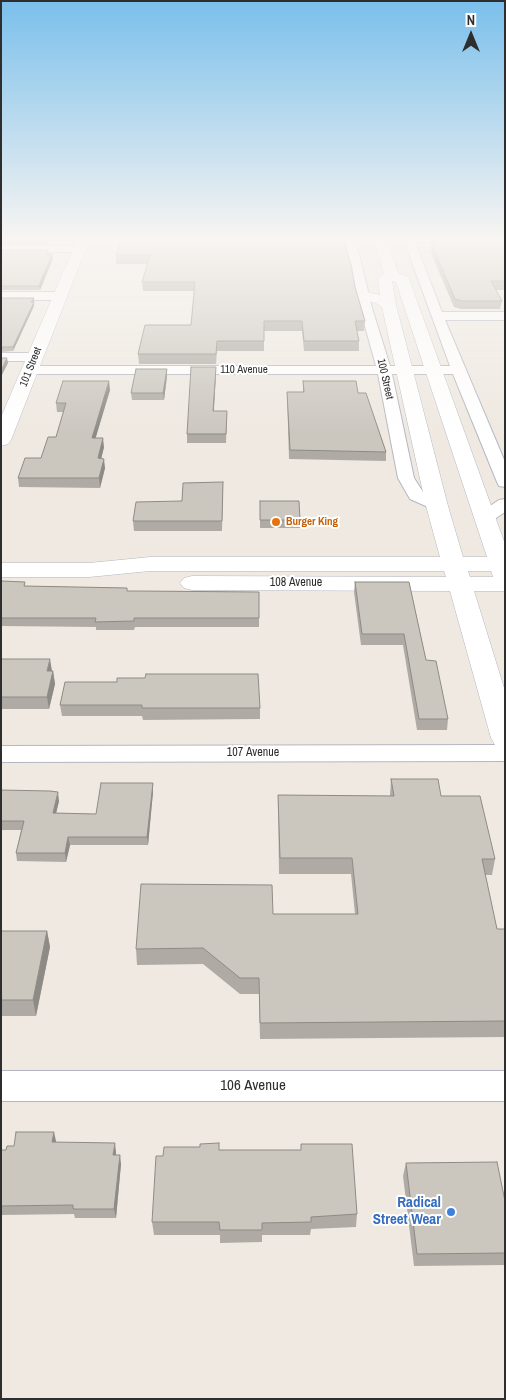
<!DOCTYPE html>
<html>
<head>
<meta charset="utf-8">
<style>
	body { margin:0 }
	#map { position:relative; width:506px; height:1400px; overflow:hidden; background:#efe9e1; font-family:"Archivo Narrow",sans-serif }
	canvas { display:block }
	.frame { position:absolute; inset:0; border:2px solid #2e2e2e; pointer-events:none }
	.north { position:absolute; left:446px; top:10px; width:50px; height:50px; -webkit-text-stroke:4px #fff; paint-order:stroke; rotate:0deg; font-size:14px; font-weight:700; line-height:20px; text-align:center; color:#2e2e2e }
	.north::after { content:''; display:block; margin:auto; width:18px; height:22px; background:#2e2e2e; clip-path:polygon(50% 0,100% 100%,50% 72%,0 100%) }
</style>
</head>
<body>
<div id="map">
<canvas width="506" height="1400"></canvas>
<div class="frame"></div>
<div class="north">N</div>
</div>
<script>
const ctx = document.querySelector('canvas').getContext('2d');
ctx.lineJoin = 'round';
const toPath = rows => new Path2D(rows.map(r => 'M' + r).join(''));
function stroke(path, color, width, dash) { ctx.strokeStyle = color; ctx.lineWidth = width; ctx.lineCap = dash ? 'butt' : 'round'; ctx.setLineDash(dash || []); ctx.stroke(path); }
function fillPath(path, color) { ctx.fillStyle = color; ctx.fill(path, 'evenodd'); }
function drawText(font, color, halo, rows, align = 'center') {
  ctx.font = font + ' "Archivo Narrow",sans-serif'; ctx.lineWidth = 4; ctx.setLineDash([]); ctx.textBaseline = 'middle'; ctx.strokeStyle = halo; ctx.fillStyle = color; for (const [text, x, y, turn = 0] of rows) {
    ctx.save(); ctx.translate(x, y); ctx.rotate((+turn || 0) * Math.PI / 180); ctx.textAlign = isNaN(turn) ? turn : align; if (halo) ctx.strokeText(text, 0, 0); ctx.fillText(text, 0, 0); ctx.restore();
  }
}
const street = toPath([
	[345,238,355,238,372,308,390,366,450,366,403,238,505,238,505,242,415,242,442,312,505,312,505,320,445,320,505,462,505,487,499,486,497,482,453,374,392,374,414,478,423,492,443,502,446,506,443,510,437,511,410,499,398,478,378,374,31,374,24,370,31,366,376,366,360,308,345,238],
	[1,246,79,246,84,249,79,252,1,252,1,246],
	[1,292,60,292,66,296,60,300,1,300,1,292],
	[1,353,35,353,42,357,35,361,1,361,1,353],
	[505,499,505,512,490,522,484,523,478,522,475,518,478,514,499,500,505,499],
	[505,745,505,761,1,762,1,746,505,745],
	[1,1071,505,1071,505,1101,1,1101,1,1071]
]);
const secondary = toPath([
	[78,238,90,238,11,440,8,444,1,446,1,417,78,238],
	[374,238,386,238,398,273,407,276,409,279,505,544,505,591,474,591,505,691,505,747,495,745,491,738,450,591,192,590,184,588,180,583,184,578,192,576,446,577,444,571,150,571,89,577,1,577,1,563,89,563,150,557,440,557,426,506,382,307,376,303,358,298,356,295,358,292,363,291,380,295,378,279,384,274,374,238],
	[392,281,396,282,487,557,463,557,448,506,396,305,392,281],
	[468,571,491,571,493,577,470,577,468,571]
]);
stroke(street, '#b4b7c1', 2);
stroke(secondary, '#b4b7c1', 1);
fillPath(street, '#fff');
fillPath(secondary, '#fff');
fillPath(toPath([
	[1,238,49,238,49,244,1,244],
	[121,238,355,287,365,321,364,331,357,331,359,341,359,351,304,351,302,331,264,331,264,351,217,351,216,364,139,364,138,354,191,325,194,291,143,291,142,282,147,264,116,264,116,255],
	[433,238,505,238,505,290,496,290,502,301,500,309,461,309,454,307,430,251],
	[1,250,49,254,53,258,40,290,1,290],
	[1,298,34,298,34,306,13,351,1,352],
	[216,367,214,411,227,411,226,443,187,443,187,434],
	[167,369,167,376,164,400,132,400,131,393],
	[303,381,358,393,386,452,386,461,289,459,287,392,303,392],
	[110,390,95,438,104,447,101,459,105,468,100,488,19,487,18,478,41,458,56,437,63,412,57,412,56,403],
	[223,482,222,531,134,531,133,521,182,501],
	[260,501,300,520,300,528,260,528],
	[1,581,26,586,127,588,127,591,138,591,259,592,259,627,135,627,134,630,96,630,96,627,1,626],
	[355,582,409,582,426,660,448,719,447,730,417,730,403,645,361,645,354,592],
	[1,659,53,671,55,684,49,709,1,709],
	[65,682,260,708,260,719,143,720,142,716,62,716,60,705],
	[391,779,441,796,495,859,492,875,485,875,497,929,505,929,505,1037,260,1039,259,994,240,994,203,964,137,965,136,949,273,914,355,914,351,874,279,874,278,795,390,796],
	[153,783,153,792,148,845,70,845,66,862,17,861,16,853,21,830,1,830,1,790,59,801,56,813,96,814],
	[1,931,47,931,50,947,36,1016,1,1016],
	[56,1141,56,1142,116,1152,116,1155,121,1164,116,1218,75,1218,74,1214,1,1215,1,1150,6,1150],
	[301,1144,357,1214,356,1227,311,1229,310,1235,262,1235,262,1242,220,1243,220,1235,154,1235,152,1222,163,1156,200,1147,219,1150,301,1150],
	[406,1163,505,1201,505,1265,414,1266,403,1176]
]), '#afaba4');
fillPath(toPath([
	[52,254,53,258,40,290,39,286],
	[34,298,34,306,13,351,13,347],
	[7,358,8,363,1,377,1,371],
	[216,367,216,376,213,420,213,411],
	[167,369,167,376,164,400,163,393],
	[109,381,110,390,93,447,92,438],
	[103,438,104,447,99,468,98,458],
	[104,459,105,468,100,488,99,478],
	[50,659,52,671,49,684,47,671],
	[53,671,55,684,49,709,47,697],
	[153,783,153,792,148,845,147,837],
	[58,792,59,801,54,822,53,813],
	[68,837,70,845,66,862,65,853],
	[47,931,50,947,36,1016,33,1000],
	[54,1132,56,1141,54,1151,52,1142],
	[115,1143,116,1152,115,1164,113,1155],
	[120,1155,121,1164,116,1218,114,1209]
]), '#8e8b86');
const building = toPath([
	[1,238,49,238,49,240,1,240,1,238],
	[121,238,342,238,351,264,355,287,365,321,355,321,359,341,304,341,302,321,264,321,264,341,217,341,216,354,138,354,145,325,191,325,195,282,142,282,150,255,116,255,121,238],
	[434,238,505,238,505,281,491,281,502,301,462,301,455,299,431,243,436,243,434,238],
	[1,250,48,250,46,254,52,254,39,286,1,286,1,250],
	[1,298,34,298,31,302,34,302,13,347,1,347,1,298],
	[1,358,7,358,1,371,1,358],
	[191,367,216,367,213,411,227,411,226,434,187,434,191,367],
	[136,369,167,369,163,393,131,393,136,369],
	[63,381,109,381,92,438,103,438,98,458,104,459,99,478,18,478,25,458,41,458,48,437,56,437,66,403,56,403,63,381],
	[303,381,356,381,358,393,366,393,386,452,290,450,287,392,304,392,303,381],
	[223,482,222,521,133,521,136,502,182,501,183,483,223,482],
	[260,501,299,501,300,520,260,520,260,501],
	[1,581,25,582,24,586,127,588,127,591,138,591,259,592,259,618,134,618,134,621,95,622,96,618,1,618,1,581],
	[355,582,409,582,426,660,436,661,448,719,419,719,404,634,362,634,355,582],
	[1,659,50,659,47,671,53,671,47,697,1,697,1,659],
	[146,674,258,674,260,708,142,708,142,705,60,705,65,682,117,682,117,678,145,678,146,674],
	[391,779,438,779,441,796,480,796,495,859,482,859,497,929,505,929,505,1021,260,1023,259,978,240,978,203,948,136,949,141,884,272,885,273,914,358,914,352,858,280,858,278,795,394,796,391,779],
	[101,783,153,783,147,837,68,837,65,853,16,853,24,821,1,821,1,790,50,791,58,792,53,813,96,814,101,783],
	[1,931,47,931,33,1000,1,1000,1,931],
	[16,1132,54,1132,52,1142,115,1143,113,1155,120,1155,114,1209,73,1209,73,1205,1,1206,1,1150,6,1150,7,1146,14,1146,16,1132],
	[219,1143,219,1150,301,1150,301,1144,352,1144,357,1214,311,1217,311,1222,262,1223,262,1230,220,1230,219,1222,152,1222,156,1156,163,1156,164,1147,200,1147,200,1144,219,1143],
	[497,1162,505,1201,505,1253,417,1254,406,1163,497,1162]
]);
fillPath(building, '#cbc7bf');
stroke(building, '#8e8b86', 1);
const sky = ctx.createLinearGradient(0, 0, 0, 434);
sky.addColorStop(0, '#7abfeb');
sky.addColorStop(0.55, '#f8f5f2');
sky.addColorStop(1, '#f8f5f200');
ctx.fillStyle = sky;
ctx.fillRect(0, 0, 506, 434);
for (const [x, y, r, color] of [
	[276,522,5,"#e8710a"],
	[451,1212,5,"#3f7fe0"]
]) { const dot = new Path2D(); dot.arc(x, y, r, 0, 2 * Math.PI); ctx.fillStyle = color; ctx.fill(dot); stroke(dot, '#fff', 2); }
drawText('11px', '#2e2e2e', '#fff', [
	["101 Street",31,367,-68],
	["110 Avenue",244,370],
	["100 Street",385,379,77]
]);
drawText('bold 11px', '#c56008', '#fff', [
	["Burger King",286,522]
], 'left');
drawText('12px', '#2e2e2e', '#fff', [
	["108 Avenue",296,583],
	["107 Avenue",253,753]
]);
drawText('15px', '#2e2e2e', '#fff', [
	["106 Avenue",253,1086]
]);
drawText('bold 15px', '#366cbe', '#fff', [
	["Radical",441,1203],
	["Street Wear",441,1220]
], 'right');
</script>
</body>
</html>
